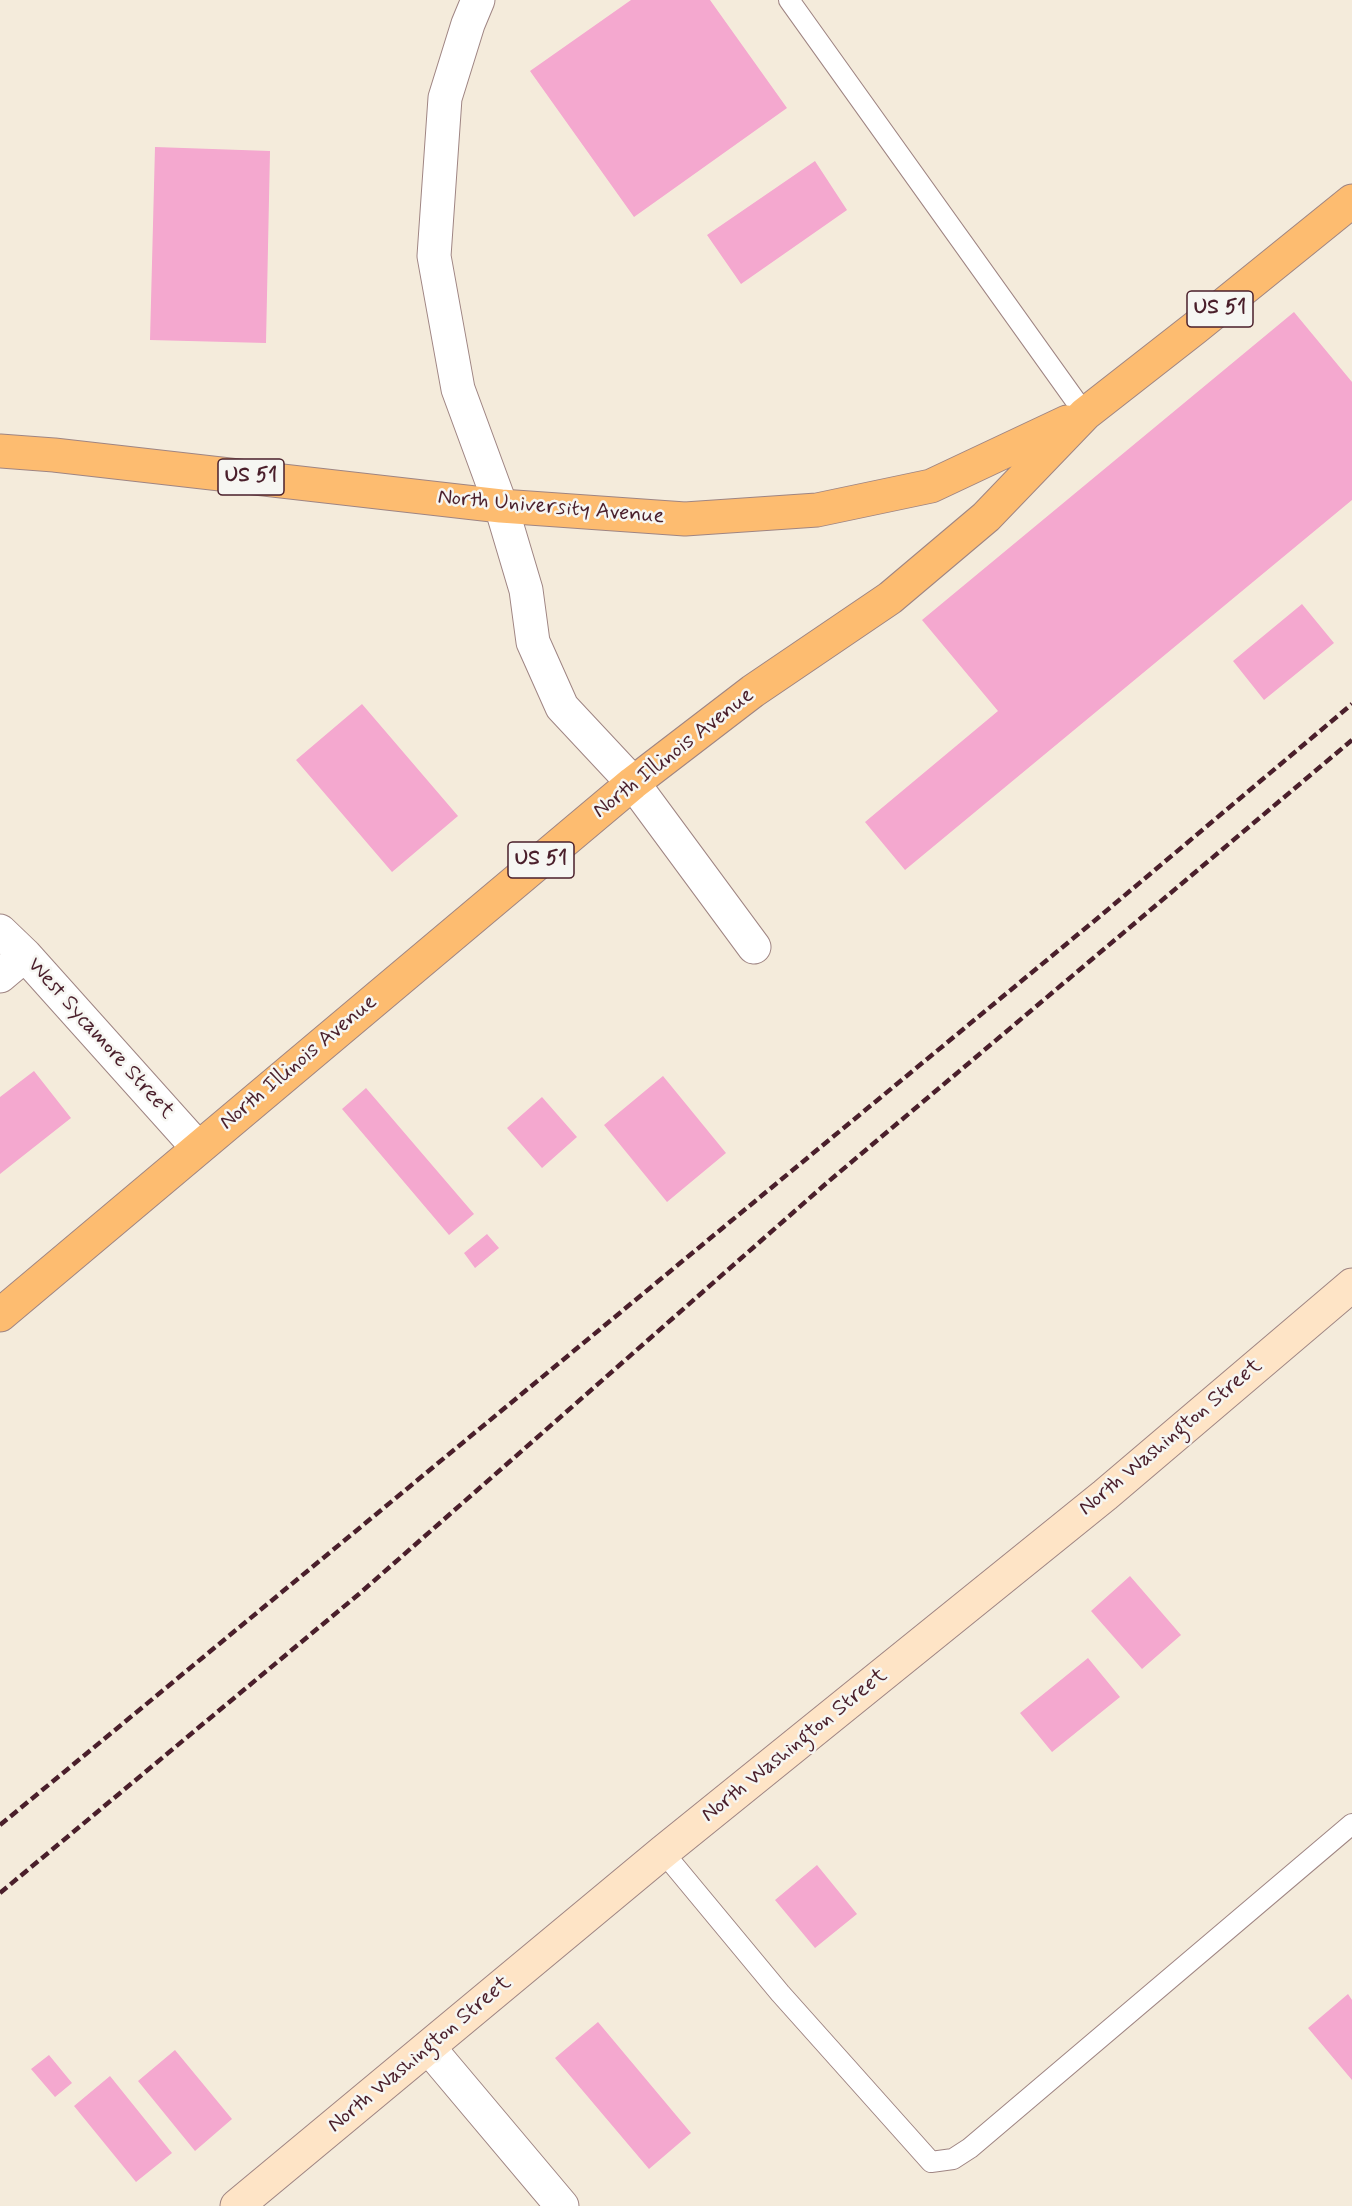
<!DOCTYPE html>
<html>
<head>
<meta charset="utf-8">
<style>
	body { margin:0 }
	canvas { display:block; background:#f4ebdb }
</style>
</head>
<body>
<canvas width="1352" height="2206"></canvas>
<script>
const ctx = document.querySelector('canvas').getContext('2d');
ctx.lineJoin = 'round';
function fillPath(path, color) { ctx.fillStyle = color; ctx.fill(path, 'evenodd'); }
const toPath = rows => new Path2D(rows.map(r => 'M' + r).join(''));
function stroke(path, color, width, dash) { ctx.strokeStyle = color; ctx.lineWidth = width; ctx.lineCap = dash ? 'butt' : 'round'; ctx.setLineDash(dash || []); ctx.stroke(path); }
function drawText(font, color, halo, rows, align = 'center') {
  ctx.font = font + ' Mynerve,sans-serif'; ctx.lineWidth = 5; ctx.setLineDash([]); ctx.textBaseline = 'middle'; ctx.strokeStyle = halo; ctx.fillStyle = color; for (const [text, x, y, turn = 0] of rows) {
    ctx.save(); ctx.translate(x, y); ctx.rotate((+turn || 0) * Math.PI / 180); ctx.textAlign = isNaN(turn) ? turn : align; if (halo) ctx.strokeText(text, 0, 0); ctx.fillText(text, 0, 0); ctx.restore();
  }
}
fillPath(toPath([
	[631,0,710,0,787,108,634,217,530,71],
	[155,147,270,151,266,343,150,340],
	[815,161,847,210,741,284,707,235],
	[1294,312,1352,382,1352,500,905,870,865,822,998,711,922,620],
	[1302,604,1334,643,1264,700,1233,661],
	[362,704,458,816,392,872,296,760],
	[34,1071,71,1118,0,1174,0,1097],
	[663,1076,726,1153,667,1202,604,1125],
	[366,1088,474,1214,449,1235,342,1109],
	[542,1097,577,1137,542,1168,507,1128],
	[487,1234,499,1248,475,1268,464,1253],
	[1130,1576,1181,1635,1142,1669,1091,1611],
	[1088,1658,1120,1697,1052,1752,1020,1713],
	[817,1865,857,1914,815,1948,775,1900],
	[1348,1994,1352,2000,1352,2080,1308,2028],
	[598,2022,691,2133,649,2169,555,2058],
	[175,2050,232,2119,195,2151,138,2081],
	[49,2055,72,2083,55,2097,31,2069],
	[110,2076,172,2153,136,2182,74,2106]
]), '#f4a8cf');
const lane = toPath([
	[789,0,1085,414],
	[663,1852,780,1993,931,2162,953,2159,970,2148,1352,1824]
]);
const street = toPath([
	[478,0,468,24,445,98,434,256,458,389,501,506,526,590,533,642,562,707,633,783,754,947],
	[0,931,25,955,198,1148],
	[0,976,25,955],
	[429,2048,562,2206]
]);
const secondary = toPath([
	[237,2206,663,1852,1105,1495,1352,1285]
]);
const primary = toPath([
	[0,451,54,455,501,506,685,519,817,510,931,486,1067,422],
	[0,1315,633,783,753,691,890,598,986,517,1085,414,1195,328,1352,201]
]);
stroke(lane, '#9f8583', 22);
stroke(street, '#9f8583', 35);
stroke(secondary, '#9f8583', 35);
stroke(primary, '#9f8583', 35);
stroke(lane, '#fff', 20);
stroke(street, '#fff', 33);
stroke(secondary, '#fee4c6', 33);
stroke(primary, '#fdbc70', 33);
stroke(toPath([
	[0,1825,1099,917,1352,704],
	[0,1893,359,1594,829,1181,1352,740]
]), '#4a1f2b', 4.5, [9, 4.5]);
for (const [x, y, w] of [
	[1220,309,66],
	[251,477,66],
	[541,860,66]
]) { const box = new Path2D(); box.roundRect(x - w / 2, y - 18, w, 36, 4.5); ctx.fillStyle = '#f6f6f2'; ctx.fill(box); stroke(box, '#4a1f2b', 1.5); }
drawText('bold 21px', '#4a1f2b', null, [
	["US 51",1220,309],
	["US 51",251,477],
	["US 51",541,860]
]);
drawText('22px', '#4a1f2b', '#f6f6f2', [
	["North University Avenue",551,508,5],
	["North Illinois Avenue",674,754,-38],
	["West Sycamore Street",100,1039,48],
	["North Illinois Avenue",299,1063,-40],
	["North Washington Street",1171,1438,-40],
	["North Washington Street",795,1746,-39],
	["North Washington Street",420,2055,-40]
]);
</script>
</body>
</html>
